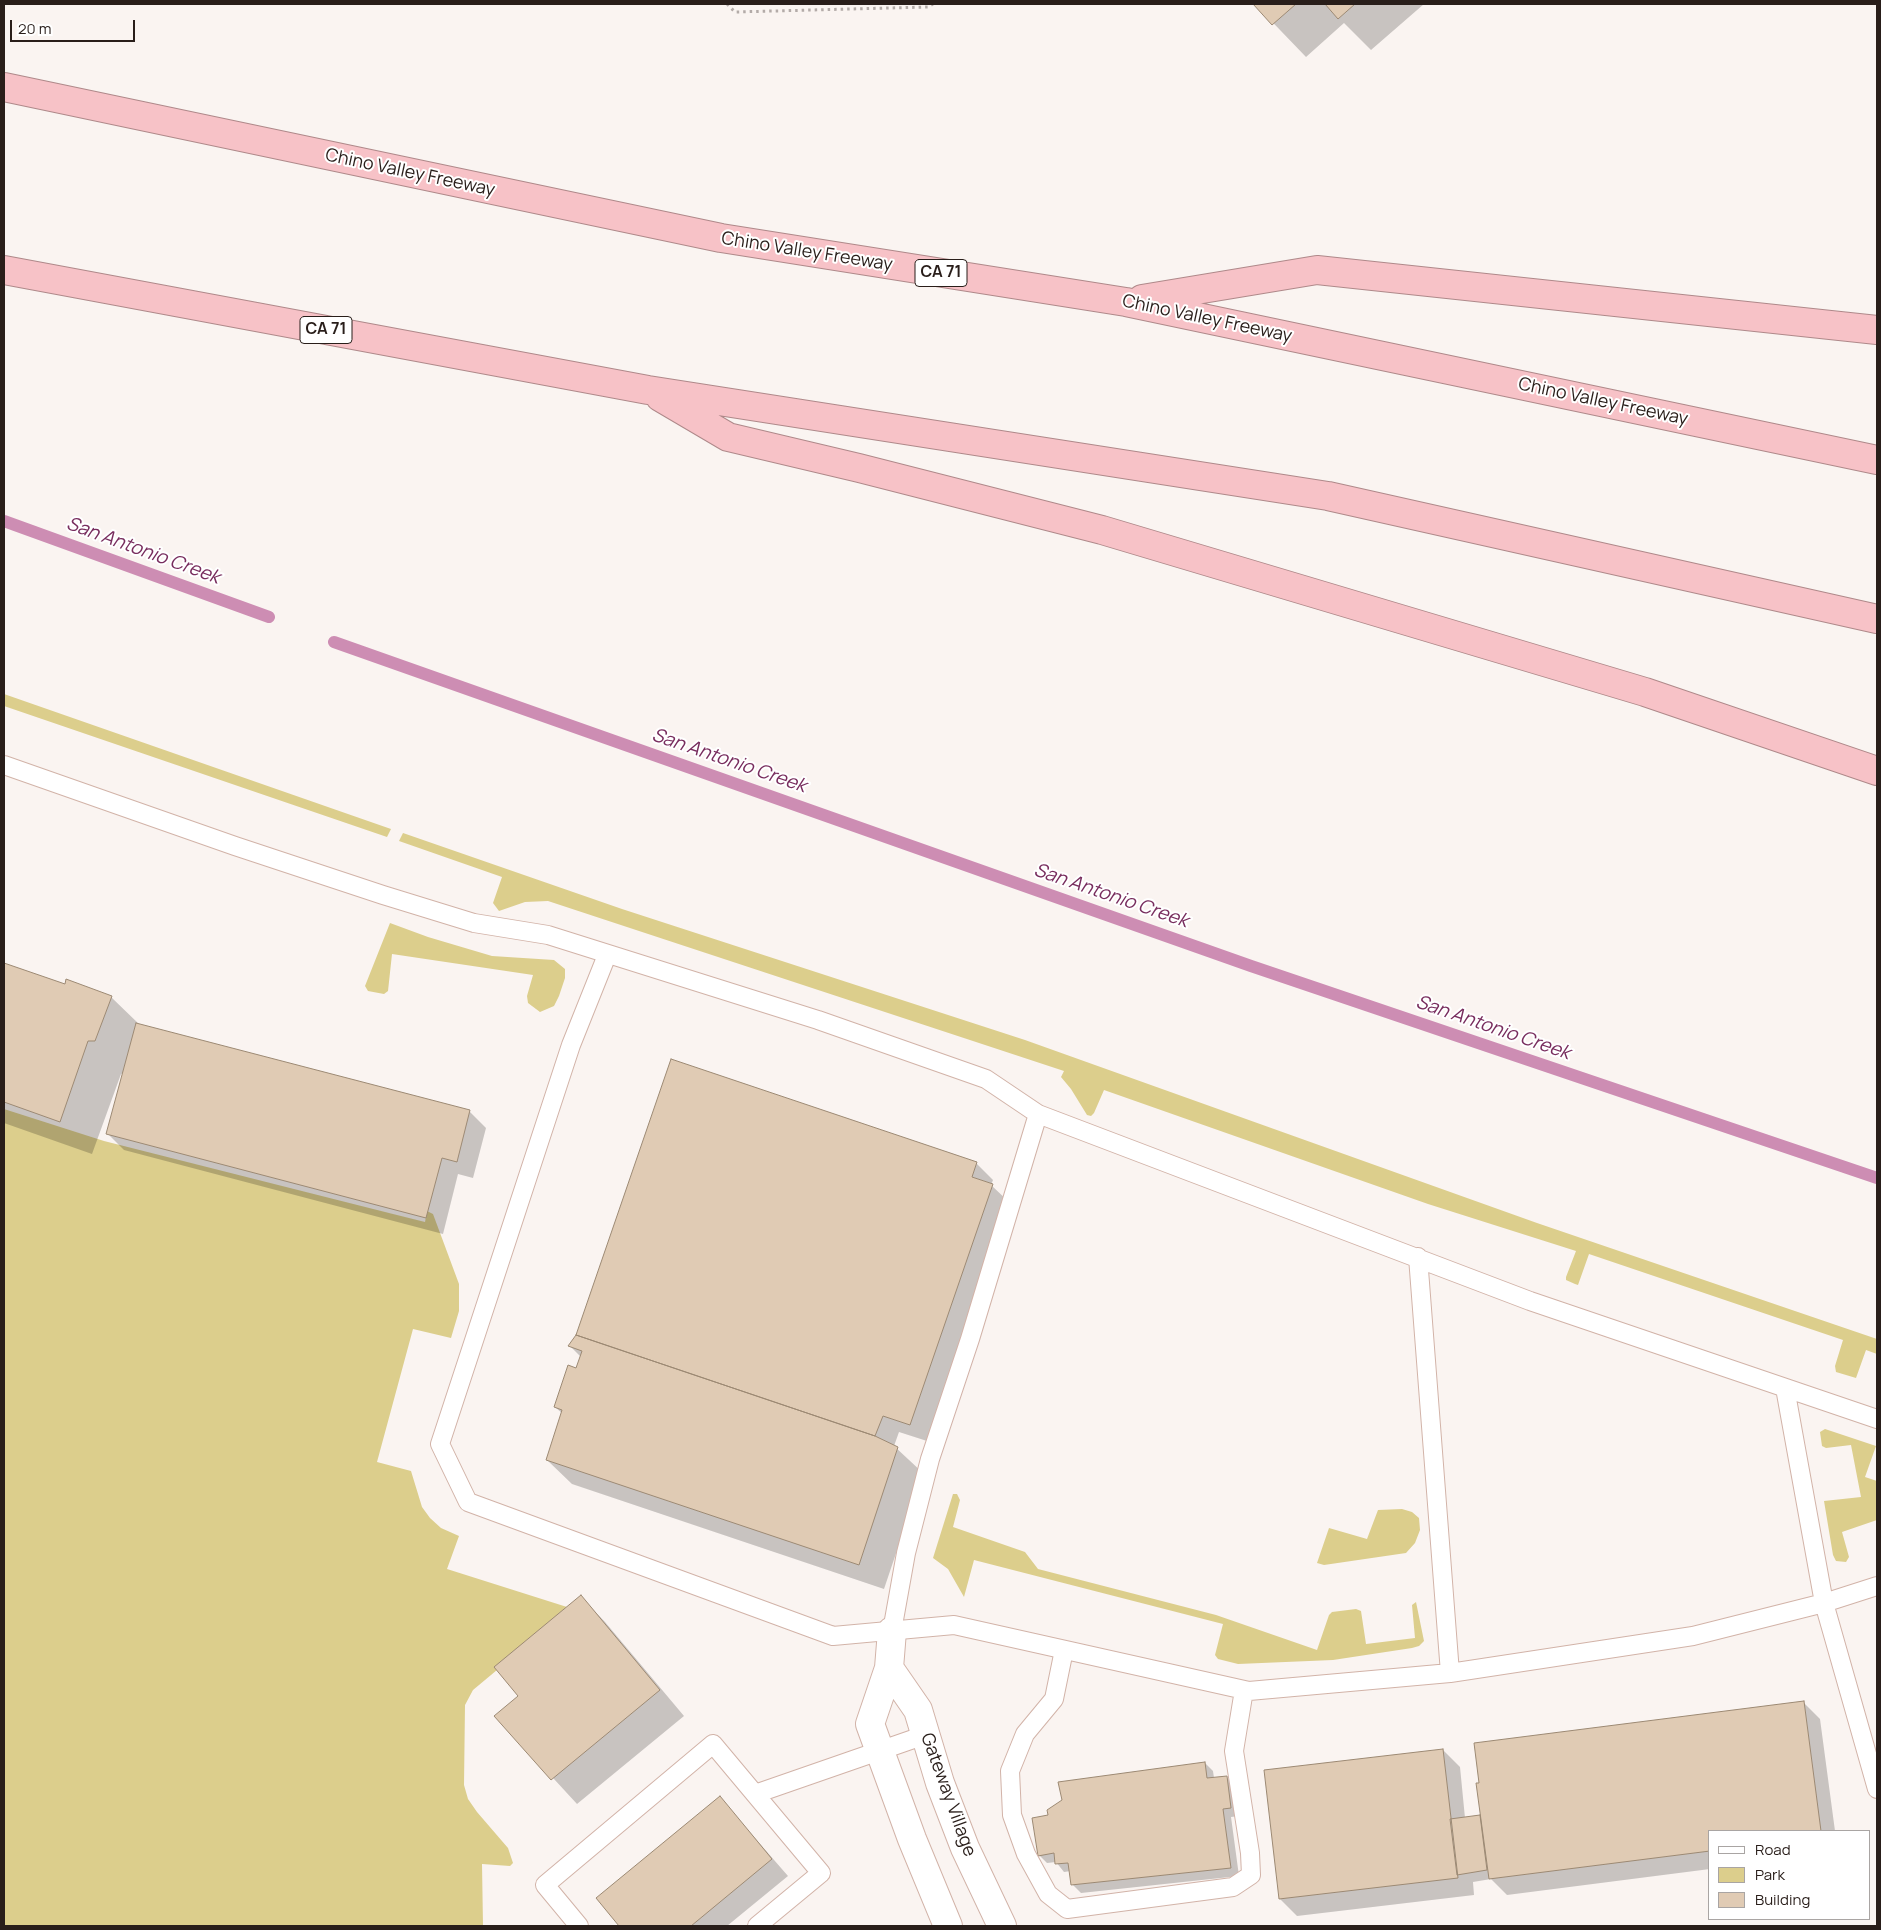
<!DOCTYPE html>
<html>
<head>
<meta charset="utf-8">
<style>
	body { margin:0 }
	#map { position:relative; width:1881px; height:1930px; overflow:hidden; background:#faf4f1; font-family:Manrope,sans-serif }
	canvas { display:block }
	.frame { position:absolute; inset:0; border:5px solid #291e1a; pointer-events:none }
	.legend { position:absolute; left:1708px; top:1830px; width:162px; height:90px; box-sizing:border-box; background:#fff; border:1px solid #a9a5a3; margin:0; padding:6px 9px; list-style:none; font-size:15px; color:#291e1a }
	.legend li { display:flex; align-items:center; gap:10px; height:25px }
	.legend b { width:25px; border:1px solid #a9a5a3 }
	.scale { position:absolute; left:10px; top:20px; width:125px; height:22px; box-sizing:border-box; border:2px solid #291e1a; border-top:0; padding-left:6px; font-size:15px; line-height:18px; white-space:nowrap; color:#291e1a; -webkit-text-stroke:4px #fff; paint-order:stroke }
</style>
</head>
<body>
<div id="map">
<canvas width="1881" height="1930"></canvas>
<div class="frame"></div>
<ul class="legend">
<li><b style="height:6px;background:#fff"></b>Road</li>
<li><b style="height:14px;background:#dcce8c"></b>Park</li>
<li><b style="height:14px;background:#e0cbb4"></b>Building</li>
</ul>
<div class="scale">20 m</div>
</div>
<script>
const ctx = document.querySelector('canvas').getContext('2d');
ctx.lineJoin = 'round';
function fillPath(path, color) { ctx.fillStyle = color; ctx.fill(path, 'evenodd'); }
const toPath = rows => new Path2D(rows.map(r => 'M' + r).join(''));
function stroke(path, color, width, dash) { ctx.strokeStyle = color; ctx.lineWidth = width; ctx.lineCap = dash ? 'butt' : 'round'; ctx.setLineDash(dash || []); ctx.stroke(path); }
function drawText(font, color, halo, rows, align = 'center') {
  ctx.font = font + ' Manrope,sans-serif'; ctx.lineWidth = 4; ctx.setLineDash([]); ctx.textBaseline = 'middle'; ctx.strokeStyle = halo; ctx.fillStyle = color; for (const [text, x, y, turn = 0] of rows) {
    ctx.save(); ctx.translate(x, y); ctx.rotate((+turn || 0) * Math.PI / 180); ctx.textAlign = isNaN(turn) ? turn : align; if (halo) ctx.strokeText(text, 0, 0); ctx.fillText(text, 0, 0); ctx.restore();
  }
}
fillPath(toPath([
	[4,694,368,821,391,829,387,837,4,706],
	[403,833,622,909,1025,1040,1537,1223,1877,1339,1877,1354,1866,1350,1856,1378,1836,1372,1835,1366,1843,1340,1589,1254,1578,1285,1575,1284,1566,1280,1566,1277,1576,1251,1428,1204,1104,1090,1094,1113,1091,1116,1087,1115,1071,1089,1061,1077,1064,1071,548,901,525,902,499,911,493,903,502,877,399,841],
	[390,923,428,937,492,956,554,960,565,969,565,978,559,996,554,1006,540,1012,528,1003,527,996,533,975,392,954,388,991,384,994,368,991,365,986],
	[4,1109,104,1141,393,1214,425,1222,427,1211,433,1214,459,1284,459,1311,451,1338,413,1329,377,1462,411,1471,422,1507,430,1518,441,1528,459,1536,447,1569,567,1607,495,1667,497,1670,473,1690,465,1705,464,1785,468,1799,477,1812,508,1848,513,1863,510,1866,482,1864,483,1926,4,1926],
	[1825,1429,1876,1446,1865,1477,1877,1481,1877,1520,1842,1532,1849,1557,1846,1562,1836,1561,1833,1555,1824,1501,1861,1497,1851,1445,1826,1448,1822,1446,1820,1432],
	[953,1494,957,1494,960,1500,953,1527,1025,1552,1038,1569,1216,1615,1317,1650,1329,1615,1332,1612,1356,1609,1361,1611,1366,1644,1415,1638,1412,1605,1416,1602,1424,1641,1419,1646,1412,1648,1333,1660,1238,1664,1218,1659,1215,1655,1223,1624,974,1560,964,1597,948,1569,933,1558],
	[1402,1509,1412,1512,1419,1518,1420,1530,1415,1543,1406,1553,1324,1565,1317,1563,1329,1528,1367,1539,1378,1510]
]), '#dcce8c');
fillPath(toPath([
	[1255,4,1424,4,1371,50,1344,23,1306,57],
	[4,964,65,986,111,997,140,1025,470,1112,486,1128,473,1178,458,1174,443,1234,124,1150,108,1134,124,1073,121,1074,92,1154,4,1123],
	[976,1163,993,1180,991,1185,1009,1202,927,1441,899,1432,894,1446,923,1473,884,1589,572,1484,547,1460,563,1414,555,1407,577,1370,581,1357,570,1346],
	[581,1597,605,1622,684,1716,577,1804,496,1716,520,1696],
	[1803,1702,1820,1719,1835,1831,1710,1831,1710,1869,1507,1895,1491,1879,1473,1882,1474,1895,1297,1916,1280,1899,1443,1750,1460,1767,1465,1818,1479,1816,1482,1819],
	[1205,1763,1213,1771,1214,1778,1226,1777,1235,1785,1239,1816,1231,1817,1239,1876,1081,1893,1073,1885,1071,1871,1064,1872,1056,1862,1047,1863,1039,1855,1049,1816],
	[720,1798,788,1876,727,1926,621,1926,598,1899]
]), '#0003');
stroke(toPath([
	[4,521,269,617],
	[334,642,1251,966,1877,1178]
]), '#cd8db3', 12);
const building = toPath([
	[1253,4,1296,4,1272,25,1253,4],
	[1325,4,1355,4,1338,19,1325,4],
	[4,963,65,984,66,979,112,996,95,1041,88,1041,60,1122,4,1102,4,963],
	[136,1023,470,1110,457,1162,442,1158,426,1218,106,1134,136,1023],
	[671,1059,977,1162,972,1177,993,1184,910,1425,883,1416,875,1436,576,1335,671,1059],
	[576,1335,875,1436,898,1447,859,1565,546,1460,562,1410,554,1407,568,1365,576,1368,582,1351,568,1346,576,1335],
	[581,1595,660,1690,551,1780,494,1716,518,1696,494,1667,581,1595],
	[1804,1701,1821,1831,1710,1831,1710,1851,1489,1879,1476,1783,1479,1783,1474,1743,1804,1701],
	[1443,1749,1458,1878,1279,1899,1264,1770,1443,1749],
	[1205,1762,1207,1778,1227,1776,1231,1808,1223,1809,1231,1868,1071,1885,1068,1863,1055,1864,1054,1853,1038,1856,1032,1818,1048,1815,1047,1810,1062,1800,1058,1782,1205,1762],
	[720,1796,772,1859,691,1926,619,1926,596,1898,720,1796],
	[1480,1815,1487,1870,1457,1875,1450,1819,1480,1815]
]);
fillPath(building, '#e0cbb4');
stroke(building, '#9c8973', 1);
const service = toPath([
	[4,765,235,846,383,895,474,923,548,935,818,1020,986,1079,1038,1114,1530,1301,1877,1419],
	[607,955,571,1045,440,1444,468,1502,833,1636,954,1625,1249,1691,1450,1673,1693,1636,1824,1603,1877,1586],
	[1418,1257,1450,1673],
	[1785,1388,1824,1603,1877,1789],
	[892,1631,906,1553,930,1459,970,1339,1038,1114],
	[1064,1650,1054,1699,1025,1734,1010,1771,1012,1815,1026,1854,1048,1894,1067,1909,1233,1887,1251,1875,1250,1853,1234,1751,1244,1690],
	[755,1794,925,1735],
	[579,1926,545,1885,713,1744,821,1873,757,1926]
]);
const minor = toPath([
	[892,1631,889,1668,870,1724,912,1839,948,1926],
	[889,1668,918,1710,940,1783,965,1848,1002,1926]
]);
const motorway = toPath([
	[4,87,721,238,1126,302,1877,460],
	[4,270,648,390,1328,496,1877,619],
	[1142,299,1317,270,1877,330],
	[660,397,728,437,859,468,1102,530,1645,692,1877,771]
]);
stroke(service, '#d2b3a8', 20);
stroke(minor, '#d2b3a8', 30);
stroke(motorway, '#af898a', 30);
stroke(toPath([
	[727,4,735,12,928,7,933,4]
]), '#b3aba8', 3, [2.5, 4]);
stroke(service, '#fff', 18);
stroke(minor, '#fff', 28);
stroke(motorway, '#f7c2c7', 28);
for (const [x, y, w] of [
	[941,273,52],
	[326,330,52]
]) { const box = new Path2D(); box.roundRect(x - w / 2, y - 13.5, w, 27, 4); ctx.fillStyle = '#fff'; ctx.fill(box); stroke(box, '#291e1a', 1); }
drawText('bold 16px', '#291e1a', null, [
	["CA 71",941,273],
	["CA 71",326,330]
]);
drawText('18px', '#291e1a', '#fff', [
	["Chino Valley Freeway",410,173,12],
	["Chino Valley Freeway",807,252,9],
	["Chino Valley Freeway",1207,319,12],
	["Chino Valley Freeway",1603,402,12],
	["Gateway Village",948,1795,70]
]);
drawText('italic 19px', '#782d5e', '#fff', [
	["San Antonio Creek",143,551,20],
	["San Antonio Creek",729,761,19],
	["San Antonio Creek",1111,896,19],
	["San Antonio Creek",1493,1028,19]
]);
</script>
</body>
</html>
